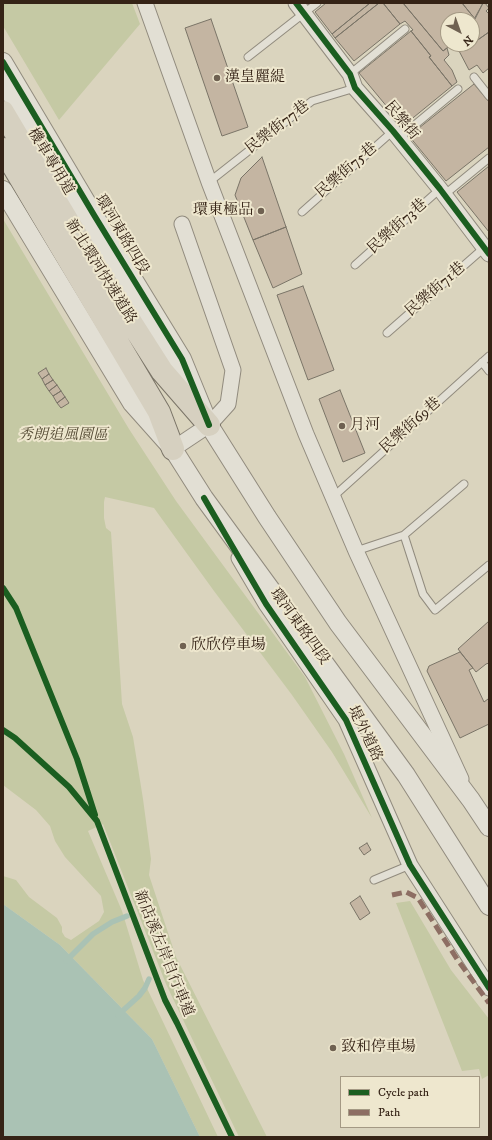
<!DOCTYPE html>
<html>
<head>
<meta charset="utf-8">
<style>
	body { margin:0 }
	#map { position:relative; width:492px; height:1140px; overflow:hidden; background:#dad4be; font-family:"IM FELL DW Pica",serif }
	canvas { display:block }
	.frame { position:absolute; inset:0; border:4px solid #352316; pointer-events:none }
	.legend { position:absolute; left:340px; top:1076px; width:140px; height:52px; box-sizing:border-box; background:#eee7ce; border:1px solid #a49984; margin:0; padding:5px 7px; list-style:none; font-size:12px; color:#352316 }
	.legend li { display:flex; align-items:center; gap:8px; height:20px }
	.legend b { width:20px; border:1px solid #a49984 }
	.north { position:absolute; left:440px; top:12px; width:40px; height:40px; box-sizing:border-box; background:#eee7ce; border:1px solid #a49984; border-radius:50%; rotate:139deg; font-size:11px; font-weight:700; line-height:16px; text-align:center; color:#352316 }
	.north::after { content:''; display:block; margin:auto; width:14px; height:18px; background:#6f6151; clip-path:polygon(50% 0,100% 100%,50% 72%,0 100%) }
</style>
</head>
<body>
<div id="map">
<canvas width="492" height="1140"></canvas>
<div class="frame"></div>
<ul class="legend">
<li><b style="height:5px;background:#1b5e20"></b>Cycle path</li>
<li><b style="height:5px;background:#8d6e63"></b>Path</li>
</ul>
<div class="north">N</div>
</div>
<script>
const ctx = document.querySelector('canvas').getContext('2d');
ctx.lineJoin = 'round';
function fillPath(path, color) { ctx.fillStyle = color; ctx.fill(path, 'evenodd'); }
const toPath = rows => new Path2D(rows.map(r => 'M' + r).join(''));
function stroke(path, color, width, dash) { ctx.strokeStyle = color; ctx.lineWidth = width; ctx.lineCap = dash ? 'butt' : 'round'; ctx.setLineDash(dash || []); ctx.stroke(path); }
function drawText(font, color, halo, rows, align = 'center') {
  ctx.font = font + ' "IM FELL DW Pica","Noto Serif TC",serif'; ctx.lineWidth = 4; ctx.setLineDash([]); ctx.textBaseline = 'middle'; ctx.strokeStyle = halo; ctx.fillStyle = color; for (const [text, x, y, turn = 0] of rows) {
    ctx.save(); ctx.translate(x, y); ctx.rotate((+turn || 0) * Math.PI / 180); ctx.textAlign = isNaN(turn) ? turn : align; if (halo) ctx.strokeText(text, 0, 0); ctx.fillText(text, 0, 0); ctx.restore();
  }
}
fillPath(toPath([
	[3,3,132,3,140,24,59,120,3,26],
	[3,219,129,429,176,501,305,677,344,754,372,818,332,752,292,695,214,591,154,508,105,497,104,502,104,518,106,528,111,532,122,704,133,737,143,799,151,859,149,875,176,957,267,1137,239,1137,166,984,103,824,88,831,122,911,143,980,218,1137,200,1137,152,1039,60,945,3,904,3,876,16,880,29,897,57,918,62,927,62,932,65,937,71,940,99,921,104,912,101,896,65,857,55,841,50,826,36,810,3,785],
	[410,901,451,970,489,1019,489,1075,482,1079,479,1069,462,1071,396,903]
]), '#c5c9a4');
fillPath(toPath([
	[3,904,60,945,152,1039,200,1137,3,1137]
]), '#aac2b4');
stroke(toPath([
	[66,961,93,934,112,922,127,916],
	[118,1015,139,996,145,988,149,979]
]), '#aac2b4', 5.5);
const building = toPath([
	[326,3,370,3,332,34,315,12,326,3],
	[370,3,379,3,335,38,332,34,370,3],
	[379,3,383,3,400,24,354,61,335,38,379,3],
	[383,3,403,3,443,51,447,48,449,55,444,60,452,70,457,82,452,86,429,57,431,56,411,31,413,30,405,21,400,24,383,3],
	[403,3,462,3,475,19,472,23,472,20,448,20,448,44,452,44,443,51,403,3],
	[462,3,483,3,475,19,462,3],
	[483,3,485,3,489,8,486,11,489,14,489,32,472,44,472,23,483,3],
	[211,19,248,127,222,136,185,28,211,19],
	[411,31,431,56,429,57,452,86,403,126,359,73,411,31],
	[489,32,489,68,483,73,477,65,469,70,458,49,461,44,472,44,489,32],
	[474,84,489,102,489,147,446,181,409,136,474,84],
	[262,157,286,227,253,240,235,195,241,178,262,157],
	[489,166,489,232,457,192,489,166],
	[286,227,302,274,273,288,253,240,286,227],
	[303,286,334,370,308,380,277,295,303,286],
	[46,368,49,374,42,379,38,373,46,368],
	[49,374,53,380,45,385,42,379,49,374],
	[53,380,57,385,49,391,45,385,53,380],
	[57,385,61,391,53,396,49,391,57,385],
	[340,390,365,453,343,462,319,399,340,390],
	[61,391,65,397,57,403,53,396,61,391],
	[65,397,69,403,61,408,57,403,65,397],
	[489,621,489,663,486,664,476,672,458,649,489,621],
	[460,652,473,668,469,670,484,702,488,699,489,701,489,724,460,738,427,671,429,666,460,652],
	[367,843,371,850,364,855,359,848,367,843],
	[360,896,370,913,360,920,350,903,360,896]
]);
fillPath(building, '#c4b5a2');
stroke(building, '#7a7467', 1);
const service = toPath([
	[248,57,317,3],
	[350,74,405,29],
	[474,77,489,96],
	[399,138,458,89],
	[209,182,312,101,355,88],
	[444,195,489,158],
	[302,212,393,131],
	[355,265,440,189],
	[387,333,485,247],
	[482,362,489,371],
	[333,497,489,356],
	[404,535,423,594,435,610,489,565],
	[356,551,404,535,464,484],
	[374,880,410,865]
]);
const minor = toPath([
	[145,3,209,182,306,434,356,551,461,779],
	[296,3,350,74,355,88,393,131,440,189,489,254],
	[3,84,186,387],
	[168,441,173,449,209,425,228,404,233,370,182,224],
	[239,558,266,604,346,720,410,865,489,988]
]);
const tertiary = toPath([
	[3,62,94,215,182,359,209,425,267,517,338,623,471,800,489,827],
	[3,190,132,403,173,449,204,498,406,775,489,906]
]);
const trunk = toPath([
	[3,112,88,255,162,371,209,425],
	[3,149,159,412,173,449]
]);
stroke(service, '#918b7e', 9);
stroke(minor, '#918b7e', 17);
stroke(tertiary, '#918b7e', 20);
stroke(trunk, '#7a7467', 24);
stroke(service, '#e2dfd4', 7);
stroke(minor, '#e2dfd4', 15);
stroke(tertiary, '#e2dfd4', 18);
stroke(trunk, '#d6d0c0', 22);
stroke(toPath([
	[392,895,406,892,418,898,457,959,489,1003]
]), '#8d6e63', 5, [10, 5]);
stroke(toPath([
	[296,3,350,74,355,88,393,131,440,189,489,254],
	[3,62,94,215,182,359,209,425],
	[204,498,266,604,346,720,410,865,489,988],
	[3,588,16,608,77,759,95,815],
	[3,730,15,738,69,787,97,821,165,1000,177,1023,232,1137]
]), '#1b5e20', 6);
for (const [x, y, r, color] of [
	[217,78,4,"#6f6151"],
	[261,211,4,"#6f6151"],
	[342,426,4,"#6f6151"],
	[183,646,4,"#6f6151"],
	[333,1048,4,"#6f6151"]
]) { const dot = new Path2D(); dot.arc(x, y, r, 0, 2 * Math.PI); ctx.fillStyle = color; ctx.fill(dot); stroke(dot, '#eee7ce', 1.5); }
drawText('15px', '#352316', '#eee7ce', [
	["漢皇麗緹",225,78],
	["環東極品",253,211,"right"],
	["月河",350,426],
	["欣欣停車場",191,646],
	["致和停車場",341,1048]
], 'left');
drawText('15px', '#352316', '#eee7ce', [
	["民樂街",401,121,50],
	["民樂街77巷",278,128,-38],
	["機車專用道",50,162,59],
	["民樂街75巷",347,171,-41],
	["民樂街73巷",398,227,-42],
	["環河東路四段",121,235,59],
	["新北環河快速道路",100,272,58],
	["民樂街71巷",436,290,-41],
	["民樂街69巷",411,426,-42],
	["環河東路四段",299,627,54],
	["堤外道路",364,734,64],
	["新店溪左岸自行車道",163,954,68]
]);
drawText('italic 15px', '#544a34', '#eee7ce', [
	["秀朗追風園區",63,436]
]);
</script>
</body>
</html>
